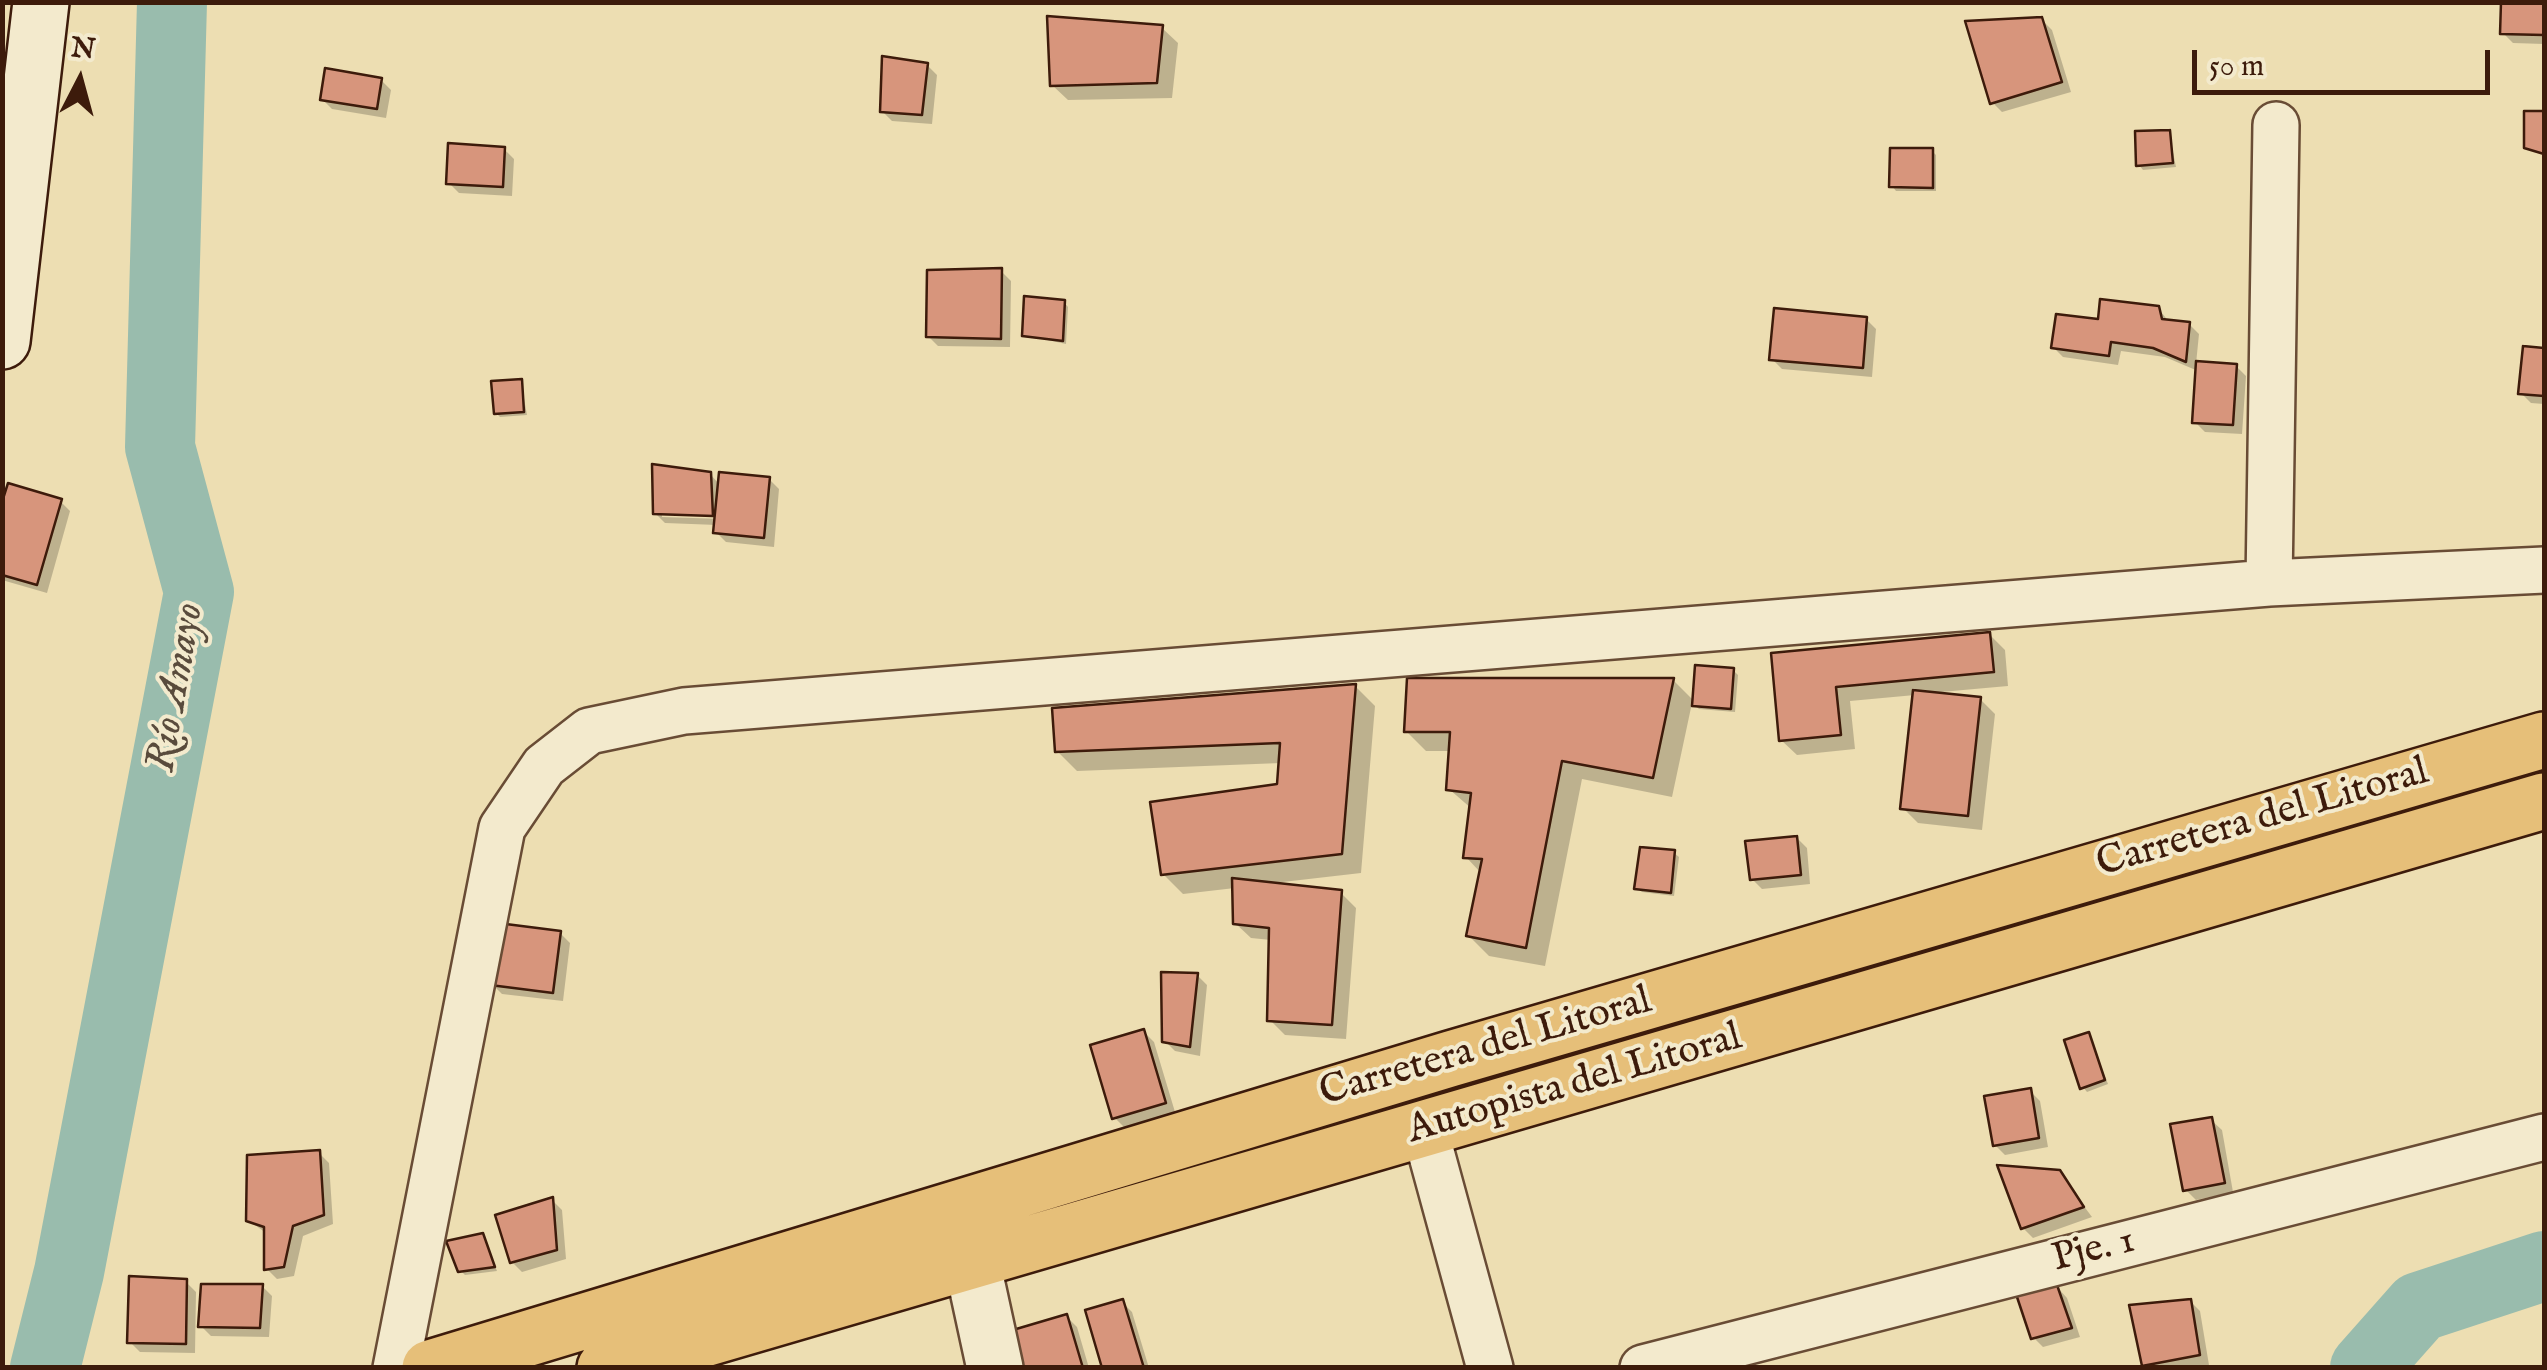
<!DOCTYPE html>
<html>
<head>
<meta charset="utf-8">
<style>
	body { margin:0 }
	#map { position:relative; width:2547px; height:1370px; overflow:hidden; background:#eddeb2; font-family:"IM FELL English",serif }
	canvas { display:block }
	.frame { position:absolute; inset:0; border:5px solid #3d1b0b; pointer-events:none }
	.north { position:absolute; left:30px; top:30px; width:100px; height:100px; -webkit-text-stroke:8px #f3eacd; paint-order:stroke; rotate:6deg; font-size:28px; font-weight:700; line-height:40px; text-align:center; color:#3d1b0b }
	.north::after { content:''; display:block; margin:auto; width:35px; height:45px; background:#3d1b0b; clip-path:polygon(50% 0,100% 100%,50% 72%,0 100%) }
	.scale { position:absolute; left:2192px; top:50px; width:298px; height:45px; box-sizing:border-box; border:5px solid #3d1b0b; border-top:0; padding-left:12px; font-size:30px; line-height:35px; white-space:nowrap; color:#3d1b0b; -webkit-text-stroke:8px #f3eacd; paint-order:stroke }
</style>
</head>
<body>
<div id="map">
<canvas width="2547" height="1370"></canvas>
<div class="frame"></div>
<div class="north">N</div>
<div class="scale">50 m</div>
</div>
<script>
const ctx = document.querySelector('canvas').getContext('2d');
ctx.lineJoin = 'round';
function fillPath(path, color) { ctx.fillStyle = color; ctx.fill(path, 'evenodd'); }
const toPath = rows => new Path2D(rows.map(r => 'M' + r).join(''));
function stroke(path, color, width, dash) { ctx.strokeStyle = color; ctx.lineWidth = width; ctx.lineCap = dash ? 'butt' : 'round'; ctx.setLineDash(dash || []); ctx.stroke(path); }
function drawText(font, color, halo, rows, align = 'center') {
  ctx.font = font + ' "IM FELL English",serif'; ctx.lineWidth = 8; ctx.setLineDash([]); ctx.textBaseline = 'middle'; ctx.strokeStyle = halo; ctx.fillStyle = color; for (const [text, x, y, turn = 0] of rows) {
    ctx.save(); ctx.translate(x, y); ctx.rotate((+turn || 0) * Math.PI / 180); ctx.textAlign = isNaN(turn) ? turn : align; if (halo) ctx.strokeText(text, 0, 0); ctx.fillText(text, 0, 0); ctx.restore();
  }
}
fillPath(toPath([
	[2503,2,2544,2,2544,44,2513,43,2503,33],
	[2041,19,2052,30,2071,92,2002,112,1992,102],
	[1162,28,1178,43,1172,98,1068,100,1052,85],
	[927,65,937,75,932,124,892,121,882,111],
	[381,80,391,90,386,118,332,109,322,99],
	[2169,132,2176,167,2143,170,2139,165],
	[504,149,514,159,512,196,459,193,449,183],
	[1932,151,1936,155,1936,191,1896,191,1892,186],
	[1001,271,1011,281,1010,347,938,346,928,336],
	[1064,302,1068,307,1066,344,1024,335],
	[2158,308,2169,322,2189,324,2199,334,2196,364,2236,366,2246,376,2242,434,2205,432,2195,422,2198,371,2165,357,2121,351,2118,365,2063,357,2053,347,2100,322],
	[1866,319,1876,329,1872,377,1782,369,1772,359],
	[2525,349,2544,351,2544,404,2531,403,2521,393],
	[521,382,527,415,500,417,496,413],
	[710,474,720,485,769,479,779,489,774,547,726,542,716,532,717,525,665,523,655,513],
	[662,512,725,514,725,519,662,517],
	[60,501,70,511,47,593,2,580,2,511],
	[1990,635,2005,650,2008,686,1941,692,1980,699,1995,714,1982,830,1918,823,1903,808,1915,695,1850,701,1855,749,1797,755,1781,740,1774,656],
	[1733,670,1738,675,1735,712,1699,709,1692,703,1672,797,1582,779,1545,966,1489,956,1469,936,1481,873,1466,857,1472,809,1449,789,1451,751,1426,751,1406,731,1673,680,1695,702],
	[1355,686,1375,706,1361,873,1274,883,1341,893,1356,908,1346,1039,1285,1035,1270,1020,1271,940,1251,938,1235,923,1235,888,1183,894,1163,874,1280,786,1281,763,1077,771,1057,751],
	[1797,838,1807,848,1810,884,1762,889,1752,879],
	[1674,853,1679,857,1674,896,1642,892,1637,888],
	[560,933,570,943,563,1001,502,994,492,984],
	[1197,975,1207,985,1200,1056,1175,1051,1165,1041],
	[1144,1032,1154,1042,1175,1112,1124,1127,1114,1117],
	[2088,1035,2108,1084,2087,1092,2083,1087],
	[2030,1091,2040,1101,2048,1147,2005,1155,1995,1145],
	[2211,1120,2222,1130,2233,1192,2196,1200,2186,1190],
	[319,1153,329,1163,333,1224,303,1236,294,1276,277,1279,267,1269,266,1233,248,1220],
	[2059,1173,2092,1217,2033,1238,2023,1228],
	[552,1200,562,1210,566,1259,522,1272,512,1262],
	[482,1235,497,1271,465,1275,460,1270],
	[186,1282,196,1292,195,1353,140,1352,130,1342],
	[262,1286,272,1296,269,1337,211,1336,201,1326],
	[2057,1287,2067,1298,2080,1337,2043,1347,2033,1337],
	[2190,1301,2200,1311,2209,1365,2147,1368,2145,1365],
	[1122,1302,1132,1312,1149,1368,1105,1368],
	[1067,1317,1077,1327,1089,1368,1019,1368]
]), '#0003');
stroke(toPath([
	[45,1368,69,1272,199,592,160,447,172,2],
	[2365,1368,2419,1307,2544,1266]
]), '#99bcad', 70);
const building = toPath([
	[2501,2,2544,2,2544,35,2500,34,2501,2],
	[1047,16,1163,25,1157,83,1050,86,1047,16],
	[2042,17,2062,82,1990,104,1965,21,2042,17],
	[882,56,928,63,922,115,880,112,882,56],
	[325,68,382,78,377,109,320,100,325,68],
	[2524,111,2544,111,2544,154,2524,148,2524,111],
	[2170,130,2173,163,2136,166,2135,131,2170,130],
	[448,143,505,147,503,187,446,184,448,143],
	[1890,148,1933,148,1933,188,1889,187,1890,148],
	[1002,268,1001,339,926,337,927,270,1002,268],
	[1024,296,1065,300,1063,341,1022,336,1024,296],
	[2100,299,2159,306,2162,319,2190,322,2186,362,2153,348,2111,342,2109,356,2051,348,2056,314,2098,319,2100,299],
	[1774,308,1867,317,1863,368,1769,360,1774,308],
	[2523,346,2544,348,2544,396,2518,394,2523,346],
	[2196,361,2237,364,2233,425,2192,423,2196,361],
	[522,379,524,412,494,414,491,381,522,379],
	[652,464,711,472,713,516,653,514,652,464],
	[719,472,770,477,764,538,713,533,719,472],
	[8,483,62,499,37,585,2,575,2,502,8,483],
	[1990,632,1994,672,1836,687,1841,735,1779,741,1771,653,1990,632],
	[1695,665,1734,668,1731,709,1692,706,1695,665],
	[1407,678,1674,678,1653,778,1562,761,1526,948,1466,936,1482,859,1463,858,1471,793,1446,790,1450,732,1404,732,1407,678],
	[1356,684,1342,854,1161,875,1150,802,1277,784,1280,743,1055,752,1052,708,1356,684],
	[1913,690,1981,697,1968,816,1900,809,1913,690],
	[1797,836,1801,875,1750,880,1745,841,1797,836],
	[1640,847,1675,850,1671,893,1634,889,1640,847],
	[1232,878,1342,890,1332,1025,1267,1021,1269,928,1233,924,1232,878],
	[498,923,561,931,553,993,490,985,498,923],
	[1161,972,1198,973,1190,1047,1162,1042,1161,972],
	[1144,1029,1166,1103,1112,1119,1090,1045,1144,1029],
	[2089,1032,2105,1080,2080,1089,2064,1040,2089,1032],
	[2031,1088,2039,1138,1993,1146,1984,1096,2031,1088],
	[2212,1117,2225,1183,2183,1191,2170,1124,2212,1117],
	[320,1150,324,1215,293,1226,284,1267,264,1270,264,1227,246,1221,247,1155,320,1150],
	[1997,1165,2060,1170,2084,1207,2021,1229,1997,1165],
	[553,1197,557,1250,510,1263,495,1215,553,1197],
	[483,1233,495,1267,458,1272,446,1241,483,1233],
	[129,1276,187,1279,186,1344,127,1343,129,1276],
	[201,1284,263,1284,260,1328,198,1327,201,1284],
	[2057,1285,2072,1328,2031,1339,2016,1294,2057,1285],
	[1123,1299,1144,1368,1102,1368,1085,1310,1123,1299],
	[2191,1299,2200,1355,2142,1366,2129,1305,2191,1299],
	[1067,1314,1083,1368,1017,1368,1006,1332,1067,1314]
]);
fillPath(building, '#d7957c');
stroke(building, '#3d1b0b', 2.5);
const minor = toPath([
	[2269,583,2276,125],
	[1425,1130,1490,1368],
	[396,1368,502,828,544,766,589,731,684,711,2269,583,2544,570],
	[1643,1368,2544,1137]
]);
const tertiary = toPath([
	[972,1262,995,1368]
]);
const secondary = toPath([
	[2,341,41,2]
]);
const primary = toPath([
	[430,1368,1450,1059,2544,740],
	[605,1368,2544,801]
]);
stroke(minor, '#694c35', 50);
stroke(tertiary, '#694c35', 60);
stroke(secondary, '#3d1b0b', 60);
stroke(primary, '#3d1b0b', 60);
stroke(minor, '#f3eacd', 45);
stroke(tertiary, '#f3eacd', 55);
stroke(secondary, '#f3eacd', 55);
stroke(primary, '#e6bf79', 55);
drawText('40px', '#3d1b0b', '#f3eacd', [
	["Carretera del Litoral",2263,820,-16],
	["Carretera del Litoral",1486,1049,-16],
	["Autopista del Litoral",1575,1086,-16],
	["Pje. 1",2094,1252,-14]
]);
drawText('italic 42px', '#594b3c', '#f3eacd', [
	["Río Amayo",178,688,-80]
]);
</script>
</body>
</html>
